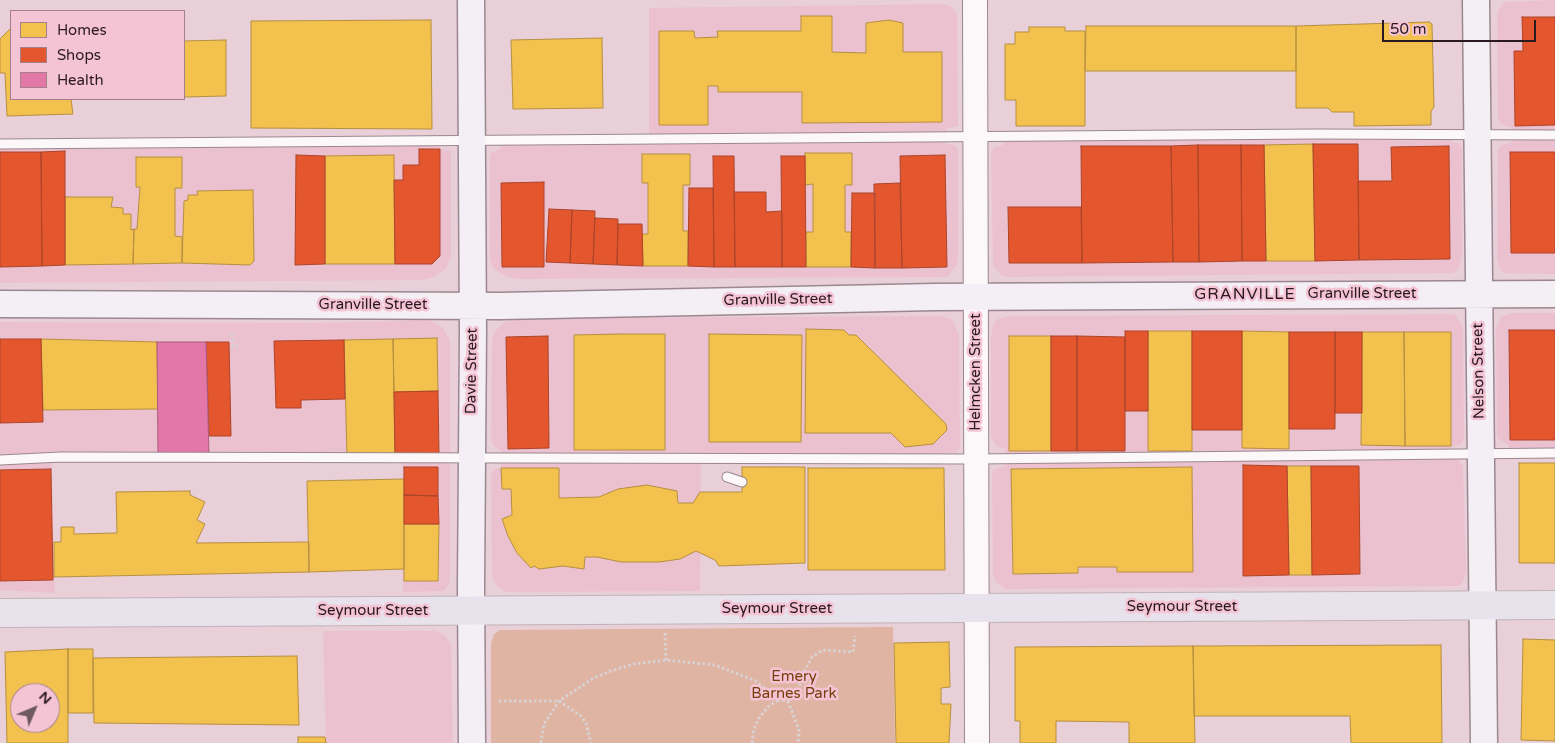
<!DOCTYPE html>
<html>
<head>
<meta charset="utf-8">
<style>
	body { margin:0 }
	#map { position:relative; width:1555px; height:743px; overflow:hidden; background:#e9cfd8; font-family:"Varela Round",sans-serif }
	canvas { display:block }
	.legend { position:absolute; left:10px; top:10px; width:175px; height:90px; box-sizing:border-box; background:#f4c4d5; border:1px solid #a4808d; margin:0; padding:6px 9px; list-style:none; font-size:15px; color:#2b1920 }
	.legend li { display:flex; align-items:center; gap:10px; height:25px }
	.legend b { width:25px; border:1px solid #a4808d }
	.north { position:absolute; left:10px; top:683px; width:50px; height:50px; box-sizing:border-box; background:#f4c4d5; border:1px solid #a4808d; border-radius:50%; rotate:45deg; font-size:14px; font-weight:700; line-height:20px; text-align:center; color:#2b1920 }
	.north::after { content:''; display:block; margin:auto; width:18px; height:22px; background:#6e5960; clip-path:polygon(50% 0,100% 100%,50% 72%,0 100%) }
	.scale { position:absolute; left:1382px; top:20px; width:154px; height:22px; box-sizing:border-box; border:2px solid #2b1920; border-top:0; padding-left:6px; font-size:15px; line-height:18px; white-space:nowrap; color:#2b1920; -webkit-text-stroke:4px #f4c4d5; paint-order:stroke }
</style>
</head>
<body>
<div id="map">
<canvas width="1555" height="743"></canvas>
<ul class="legend">
<li><b style="height:14px;background:#f2c14e"></b>Homes</li>
<li><b style="height:14px;background:#e4572e"></b>Shops</li>
<li><b style="height:14px;background:#e377a8"></b>Health</li>
</ul>
<div class="north">N</div>
<div class="scale">50 m</div>
</div>
<script>
const ctx = document.querySelector('canvas').getContext('2d');
ctx.lineJoin = 'round';
function fillPath(path, color) { ctx.fillStyle = color; ctx.fill(path, 'evenodd'); }
const toPath = rows => new Path2D(rows.map(r => 'M' + r).join(''));
function stroke(path, color, width, dash) { ctx.strokeStyle = color; ctx.lineWidth = width; ctx.lineCap = dash ? 'butt' : 'round'; ctx.setLineDash(dash || []); ctx.stroke(path); }
function drawText(font, color, halo, rows, align = 'center') {
  ctx.font = font + ' "Varela Round",sans-serif'; ctx.lineWidth = 5; ctx.setLineDash([]); ctx.textBaseline = 'middle'; ctx.strokeStyle = halo; ctx.fillStyle = color; for (const [text, x, y, turn = 0] of rows) {
    ctx.save(); ctx.translate(x, y); ctx.rotate((+turn || 0) * Math.PI / 180); ctx.textAlign = isNaN(turn) ? turn : align; if (halo) ctx.strokeText(text, 0, 0); ctx.fillText(text, 0, 0); ctx.restore();
  }
}
fillPath(toPath([
	[1555,0,1555,274,1505,273,1500,269,1497,258,1498,149,1502,145,1512,142,1513,128,1501,124,1498,118,1497,15,1500,7,1506,2],
	[944,4,952,7,957,14,958,126,947,128,946,144,954,145,958,149,958,253,957,265,948,276,941,277,516,279,503,275,493,268,490,259,490,154,501,148,501,140,649,140,649,8],
	[1451,135,1452,142,1458,143,1462,147,1462,255,1459,268,1453,273,1007,277,1002,276,993,266,991,152,995,147,1003,145,1003,138],
	[439,141,441,149,451,151,451,256,446,268,434,277,424,280,0,283,0,144],
	[1512,313,1555,313,1555,453,1509,453,1509,445,1497,438,1496,330,1501,317],
	[1454,314,1461,323,1463,329,1464,439,1461,444,1452,447,1452,458,1459,460,1463,466,1466,573,1462,583,1458,586,1006,589,996,582,993,576,992,474,993,470,1005,466,1006,449,996,446,991,436,991,336,994,323,998,319,1008,316],
	[940,316,952,319,959,335,960,448,957,452,946,453,946,459,701,458,700,591,507,592,499,588,495,583,492,575,491,475,494,470,501,467,501,451,494,446,491,440,492,341,495,331,505,322,523,318],
	[429,320,443,328,450,340,450,577,449,585,443,591,403,592,402,458,51,458,55,593,0,590,0,322,312,323],
	[323,631,435,631,444,635,451,644,453,743,326,743]
]), '#ebc1d0');
fillPath(toPath([
	[893,627,895,743,491,743,491,643,494,634,500,630]
]), '#e0b4a2');
const homes = toPath([
	[801,16,832,16,832,52,866,53,866,23,889,20,903,23,903,52,942,52,942,122,802,123,802,92,718,92,718,86,708,86,708,125,659,125,659,31,694,31,695,38,718,37,717,31,801,31,801,16],
	[431,20,432,129,251,128,251,21,431,20],
	[1429,22,1432,24,1434,107,1431,111,1431,125,1354,126,1354,112,1332,112,1328,108,1296,108,1296,26,1429,22],
	[1086,26,1296,26,1296,71,1085,71,1086,26],
	[1029,27,1065,27,1065,31,1085,31,1085,126,1016,126,1016,100,1005,100,1005,44,1015,44,1015,32,1029,32,1029,27],
	[11,28,11,99,71,99,73,114,7,116,5,73,0,73,0,39,11,28],
	[602,38,603,108,513,109,511,40,602,38],
	[226,40,226,96,184,97,184,41,226,40],
	[1313,144,1315,261,1266,261,1264,145,1313,144],
	[805,153,852,153,852,185,845,185,845,232,851,232,851,267,806,267,806,232,813,232,813,184,805,185,805,153],
	[642,154,690,154,690,185,683,185,683,231,688,231,688,266,643,266,642,234,648,234,648,183,642,183,642,154],
	[394,155,395,264,325,264,325,156,394,155],
	[136,157,182,157,182,188,175,188,175,236,182,237,182,263,133,264,134,229,137,229,140,187,136,187,136,157],
	[253,190,254,261,250,265,182,263,184,201,188,200,188,195,198,195,197,191,253,190],
	[65,197,113,197,111,207,123,208,123,214,131,214,131,230,134,229,133,264,65,265,65,197],
	[806,329,844,330,849,335,856,335,946,424,947,430,933,444,905,447,891,433,805,433,806,329],
	[1148,331,1192,331,1192,451,1148,451,1148,331],
	[1242,331,1289,332,1289,449,1242,448,1242,331],
	[1362,332,1404,332,1405,446,1361,445,1362,332],
	[1404,332,1451,332,1451,446,1405,446,1404,332],
	[619,334,665,334,665,450,574,450,574,335,619,334],
	[709,334,802,335,801,442,709,442,709,334],
	[1009,336,1051,336,1051,451,1009,451,1009,336],
	[437,338,438,391,394,392,393,339,437,338],
	[41,339,157,342,158,409,43,410,41,339],
	[393,339,395,455,347,456,344,340,393,339],
	[1519,463,1555,463,1555,563,1519,563,1519,463],
	[1287,466,1311,466,1312,575,1289,575,1287,466],
	[742,467,805,467,805,563,719,566,715,560,696,551,680,559,659,562,621,562,597,557,585,557,584,569,563,566,539,569,534,566,531,568,517,553,508,536,502,519,512,515,511,489,502,489,501,468,559,468,559,498,599,497,618,489,647,485,677,491,678,503,693,503,700,492,742,492,742,467],
	[1192,467,1193,572,1117,572,1117,567,1078,567,1078,573,1013,574,1011,469,1192,467],
	[808,468,944,468,945,570,808,570,808,468],
	[404,479,404,569,309,572,307,481,404,479],
	[190,491,190,495,205,502,197,520,205,524,196,543,309,542,309,572,54,577,54,542,61,542,61,527,74,527,74,534,117,533,116,492,190,491],
	[404,524,439,524,438,581,404,581,404,524],
	[1523,639,1555,640,1555,741,1521,740,1523,639],
	[949,642,950,687,941,688,941,704,951,704,949,743,896,743,894,643,949,642],
	[1441,645,1442,743,1351,743,1350,716,1194,716,1193,646,1441,645],
	[1193,646,1195,743,1129,743,1129,722,1056,721,1056,743,1020,743,1020,721,1015,721,1015,647,1193,646],
	[68,649,68,743,7,743,5,652,68,649],
	[20,693,50,693,50,723,20,723,20,693],
	[68,649,93,649,93,713,68,713,68,649],
	[297,656,299,725,94,723,93,658,297,656],
	[298,737,325,737,326,743,298,743,298,737]
]);
fillPath(homes, '#f2c14e');
stroke(homes, '#b68f40', 1);
const shops = toPath([
	[1522,17,1555,17,1555,125,1515,126,1514,51,1523,51,1522,17],
	[1313,144,1358,144,1359,260,1315,261,1313,144],
	[1198,145,1199,262,1173,262,1171,146,1198,145],
	[1198,145,1241,145,1242,261,1199,262,1198,145],
	[1241,145,1264,145,1266,261,1242,261,1241,145],
	[1081,146,1171,146,1173,262,1082,263,1081,146],
	[1449,146,1450,259,1359,260,1358,181,1392,181,1391,147,1449,146],
	[419,149,440,149,440,256,432,264,395,264,394,180,403,180,403,165,419,165,419,149],
	[65,151,65,265,42,266,41,152,65,151],
	[0,152,41,152,42,266,0,267,0,152],
	[1510,152,1555,152,1555,253,1511,253,1510,152],
	[296,155,325,156,325,264,295,265,296,155],
	[945,155,947,267,902,268,900,156,945,155],
	[713,156,734,156,735,267,714,267,713,156],
	[781,156,805,156,806,267,782,267,781,156],
	[544,182,544,267,502,267,501,183,544,182],
	[900,183,902,268,875,268,874,184,900,183],
	[689,188,713,188,714,267,688,266,689,188],
	[734,192,766,192,766,212,782,211,782,267,735,267,734,192],
	[852,193,875,193,875,268,851,267,852,193],
	[1008,207,1081,207,1082,263,1009,263,1008,207],
	[549,209,572,210,570,263,546,262,549,209],
	[572,210,595,211,593,264,570,263,572,210],
	[595,218,618,219,617,265,593,264,595,218],
	[618,224,642,224,643,266,617,265,618,224],
	[1509,330,1555,330,1555,440,1510,440,1509,330],
	[1125,331,1148,331,1148,411,1125,411,1125,331],
	[1192,331,1242,331,1242,430,1192,430,1192,331],
	[1289,332,1335,332,1335,429,1289,429,1289,332],
	[1335,332,1362,332,1362,413,1335,413,1335,332],
	[548,336,549,448,508,449,506,337,548,336],
	[1051,336,1077,336,1077,451,1051,451,1051,336],
	[1077,336,1125,337,1125,451,1077,451,1077,336],
	[0,339,41,339,43,422,0,423,0,339],
	[344,340,345,399,301,400,301,408,276,408,274,341,344,340],
	[206,342,229,342,231,436,209,436,206,342],
	[438,391,439,454,395,455,394,392,438,391],
	[1243,465,1287,466,1289,575,1243,576,1243,465],
	[1311,466,1359,466,1360,574,1312,575,1311,466],
	[404,467,438,467,438,496,404,495,404,467],
	[51,469,53,580,0,581,0,470,51,469],
	[404,495,438,496,439,524,404,524,404,495]
]);
fillPath(shops, '#e4572e');
stroke(shops, '#ac442a', 1);
const health = toPath([
	[157,342,206,342,209,456,158,455,157,342]
]);
fillPath(health, '#e377a8');
stroke(health, '#ac5b7f', 1);
const service = toPath([
	[0,144,1316,134,1555,135],
	[0,460,61,457,976,459,1555,453],
	[727,477,742,482]
]);
const tertiary = toPath([
	[975,0,977,743]
]);
const secondary = toPath([
	[471,0,473,331,471,585,472,743],
	[1476,0,1484,743],
	[0,304,500,306,935,297,1555,294]
]);
const trunk = toPath([
	[0,613,1555,605]
]);
stroke(service, '#9a888e', 11);
stroke(tertiary, '#9a888e', 26);
stroke(secondary, '#9a888e', 29);
stroke(trunk, '#c0b3b8', 30);
stroke(toPath([
	[232,334,233,346,240,346],
	[665,633,666,660],
	[499,701,559,701,581,716,586,723,591,743],
	[788,701,799,730,798,743],
	[541,743,544,724,559,701,594,678,611,671,634,664,666,660,715,665,756,681,778,700,788,701,798,691,804,672,812,657,823,650,853,652,855,636],
	[752,743,754,729,759,718,768,707,778,700]
]), '#d9d2d4', 3, [2.5, 2.5]);
stroke(service, '#fcf8f9', 9);
stroke(tertiary, '#fcf8f9', 24);
stroke(secondary, '#f4eff4', 26);
stroke(trunk, '#e8e2ec', 28);
drawText('15px', '#2b1920', '#f4c4d5', [
	["Granville Street",1362,294],
	["Granville Street",778,300,-1],
	["Granville Street",373,305],
	["Davie Street",472,371,-89],
	["Nelson Street",1479,371,-91],
	["Helmcken Street",976,372,-90],
	["Seymour Street",1182,607],
	["Seymour Street",777,609],
	["Seymour Street",373,611]
]);
drawText('15px', '#783f0d', '#f4c4d5', [
	["Emery",794,677],
	["Barnes Park",794,694]
]);
ctx.letterSpacing = '1px';
drawText('16px', '#2b1920', '#f4c4d5', [
	["GRANVILLE",1245,295]
]);
ctx.letterSpacing = '0px';
</script>
</body>
</html>
